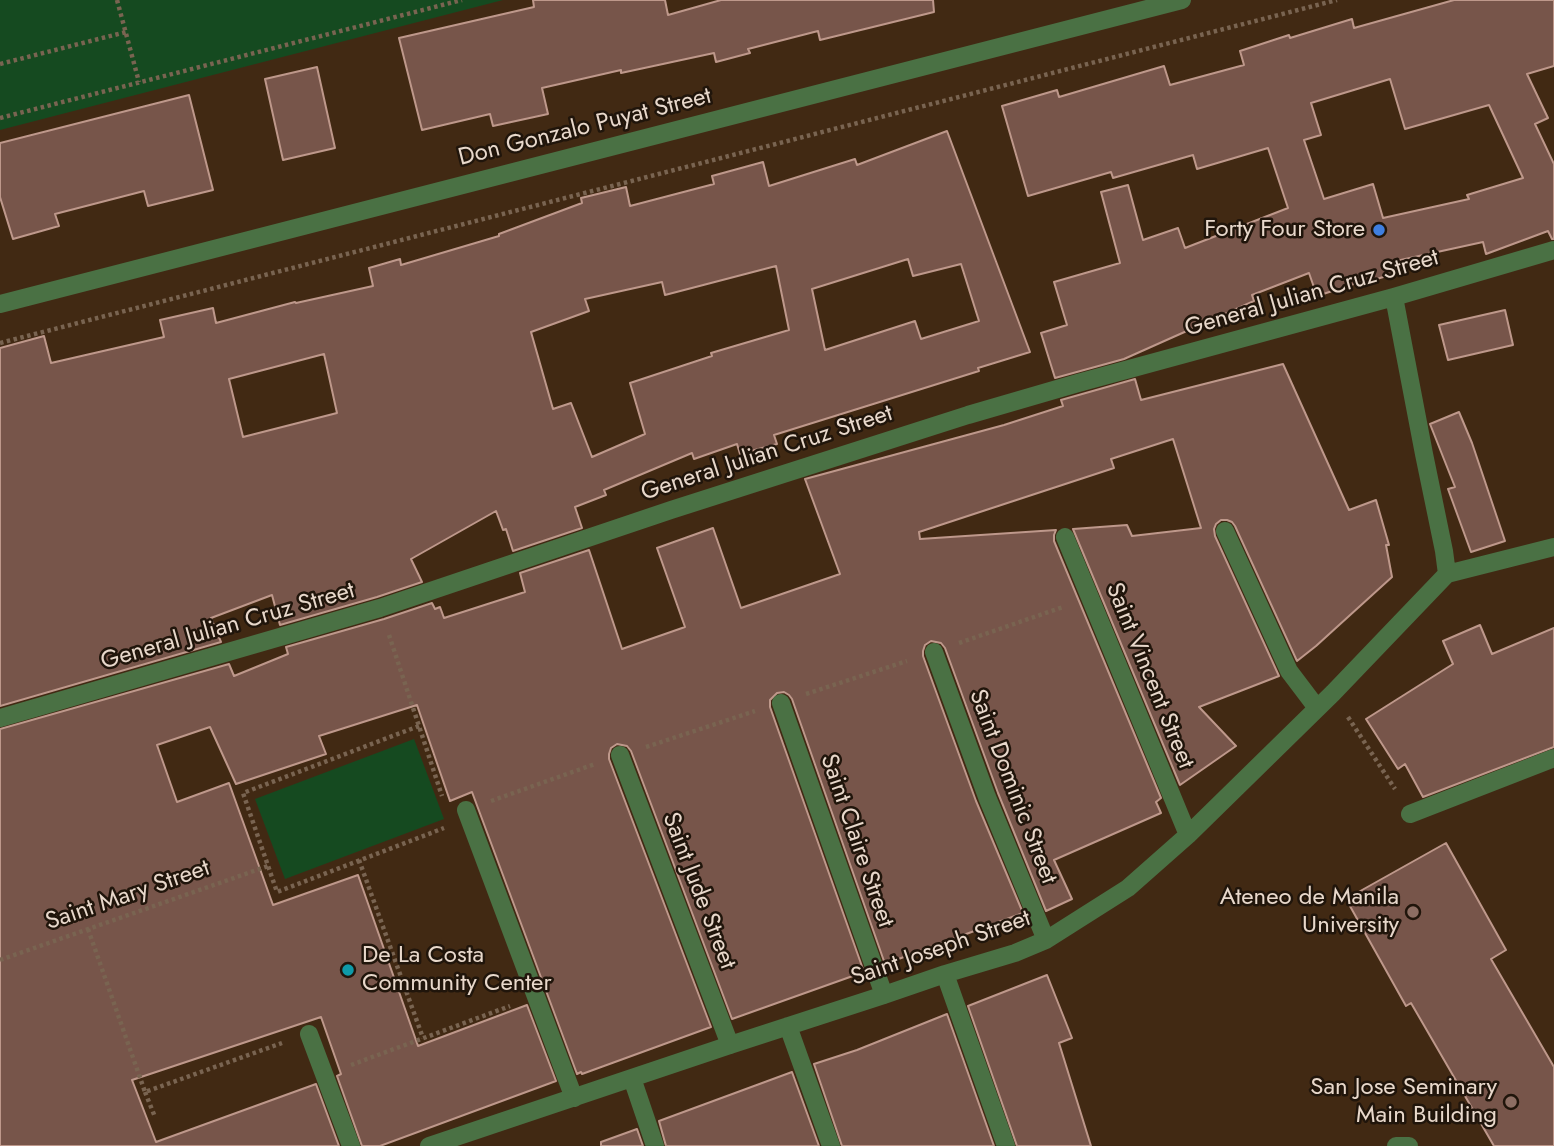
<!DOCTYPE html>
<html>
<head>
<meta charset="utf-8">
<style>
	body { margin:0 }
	canvas { display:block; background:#412913 }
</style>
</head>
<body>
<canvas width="1554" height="1146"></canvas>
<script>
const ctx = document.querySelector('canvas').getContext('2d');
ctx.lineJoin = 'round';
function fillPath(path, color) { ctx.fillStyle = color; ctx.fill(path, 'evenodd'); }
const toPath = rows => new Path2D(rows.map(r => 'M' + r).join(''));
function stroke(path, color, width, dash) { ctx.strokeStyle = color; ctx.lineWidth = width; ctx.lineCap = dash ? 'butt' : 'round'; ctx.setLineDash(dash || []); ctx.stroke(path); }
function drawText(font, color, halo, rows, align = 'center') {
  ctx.font = font + ' Jost,sans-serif'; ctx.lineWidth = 5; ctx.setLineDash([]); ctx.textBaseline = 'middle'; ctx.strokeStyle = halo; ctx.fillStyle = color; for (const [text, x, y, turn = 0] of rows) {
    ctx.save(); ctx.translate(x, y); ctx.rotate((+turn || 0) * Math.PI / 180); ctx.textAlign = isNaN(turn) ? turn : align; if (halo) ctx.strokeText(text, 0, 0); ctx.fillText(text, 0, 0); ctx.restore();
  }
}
fillPath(toPath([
	[0,0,503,0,0,130],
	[414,739,444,819,285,879,255,799]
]), '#154a20');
const building = toPath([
	[533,0,665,0,668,15,721,0,933,0,934,12,820,40,818,31,748,49,750,53,716,62,714,53,621,73,621,70,542,88,548,114,493,126,490,114,422,130,399,38,534,7,533,0],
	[1454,0,1554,0,1554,66,1527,74,1548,118,1535,124,1554,164,1554,239,1552,239,1548,231,1486,254,1483,242,1396,261,1400,272,1360,284,1360,282,1317,296,1309,273,1252,295,1254,301,1124,359,1055,378,1041,333,1067,325,1054,282,1120,263,1101,192,1128,185,1143,240,1178,228,1185,248,1288,208,1268,148,1197,169,1193,155,1113,178,1111,172,1028,196,1002,106,1057,90,1059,97,1164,66,1170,85,1244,65,1240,51,1289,35,1290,38,1352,19,1354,28,1454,0],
	[1390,79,1405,129,1489,105,1523,178,1467,195,1469,199,1383,218,1373,184,1324,199,1304,140,1321,135,1311,103,1390,79],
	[317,67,335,148,283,160,265,79,317,67],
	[189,95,213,190,148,206,144,191,55,214,59,226,13,239,0,197,0,143,189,95],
	[947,131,1030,352,978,368,979,371,774,435,777,444,740,454,737,444,694,459,692,453,604,490,606,495,575,507,582,528,513,551,506,529,503,530,496,511,411,559,422,582,377,597,280,625,272,595,211,618,221,642,0,706,0,348,44,336,51,363,164,337,160,320,213,308,216,323,295,302,296,303,373,286,369,268,400,259,401,265,499,236,499,234,582,203,581,198,626,187,630,206,714,184,712,176,763,162,769,186,855,159,857,165,947,131],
	[908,259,913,276,961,264,979,321,921,339,915,321,825,350,812,289,908,259],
	[776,266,789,330,711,353,712,356,630,383,645,434,592,457,571,403,553,409,531,332,589,311,585,299,662,282,665,295,776,266],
	[324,354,337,413,243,437,229,379,324,354],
	[1505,310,1513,345,1448,360,1439,325,1505,310],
	[1283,364,1349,510,1376,500,1389,545,1386,545,1392,577,1316,646,1297,661,1235,526,1232,522,1227,520,1221,520,1216,524,1214,529,1215,536,1279,676,1199,707,1236,746,1180,785,1073,529,1127,525,1132,536,1201,528,1173,439,1111,459,1114,468,919,532,920,539,1056,530,1054,535,1054,541,1161,798,1156,802,1161,813,1054,860,1072,899,1046,911,998,793,945,648,941,643,931,641,925,645,923,651,923,656,976,801,1023,913,885,964,792,699,789,695,784,692,777,693,770,700,770,707,864,972,732,1019,631,751,627,746,617,744,611,748,609,754,609,759,711,1027,582,1074,581,1072,577,1074,472,792,450,801,417,705,319,736,326,754,236,784,210,727,157,745,177,802,229,783,273,905,358,875,418,1046,527,1005,556,1081,380,1146,362,1146,337,1076,341,1074,321,1017,132,1080,156,1142,316,1084,339,1146,0,1146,0,729,229,664,234,676,288,654,286,647,384,619,432,603,435,609,440,607,444,618,525,592,520,573,589,550,622,649,685,627,657,548,713,528,741,608,840,574,805,479,1004,425,1063,406,1061,400,1135,379,1141,400,1283,364],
	[1459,412,1472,443,1505,541,1471,552,1448,489,1455,487,1430,424,1459,412],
	[1480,625,1492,654,1554,628,1554,747,1423,797,1405,764,1398,769,1366,719,1453,664,1443,641,1480,625],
	[1446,843,1506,950,1491,959,1554,1067,1554,1146,1494,1146,1411,1003,1406,1006,1346,899,1446,843],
	[1047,975,1072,1038,1059,1043,1091,1146,1017,1146,968,1006,1047,975],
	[947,1014,994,1146,842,1146,814,1064,857,1050,947,1014],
	[792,1072,819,1146,666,1146,659,1121,792,1072],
	[637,1129,643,1146,601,1146,601,1142,637,1129]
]);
fillPath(building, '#77554a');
stroke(building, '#be988b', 2);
stroke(toPath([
	[117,0,139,82],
	[0,64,126,32],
	[0,118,462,0],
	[0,343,1337,0],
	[389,635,442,796],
	[959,643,1063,607],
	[806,694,907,661],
	[1348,717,1395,789],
	[419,726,243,793,277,892,444,828],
	[646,747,755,711],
	[491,801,595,764],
	[359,860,423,1038],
	[88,929,145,1092,282,1043],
	[0,960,268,866],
	[351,1065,510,1006],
	[145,1092,155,1117]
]), '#796451', 4.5, [3.5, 3.5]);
stroke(toPath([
	[466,810,574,1098],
	[1396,1146,1409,1146]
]), '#4a7144', 18);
stroke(toPath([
	[1394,297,1424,454,1444,551,1447,574],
	[0,304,1182,0],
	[1225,531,1289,671,1317,708],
	[1065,537,1188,835],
	[934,652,987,797,1046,940],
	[781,703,884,995],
	[0,718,380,608,671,510,968,415,1078,383,1394,297,1554,250],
	[620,755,730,1045],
	[1410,814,1554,758],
	[945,974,1006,1146],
	[788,1026,831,1146],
	[309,1034,351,1146],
	[632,1078,655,1146],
	[429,1146,730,1045,884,995,945,974,1015,953,1046,940,1128,888,1188,835,1333,693,1447,574,1554,547]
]), '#4a7144', 18);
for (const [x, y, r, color] of [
	[1379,230,7,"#3f7fe0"],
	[1413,912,7,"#8d6e63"],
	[348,970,7,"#0f9aa8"],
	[1511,1102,7,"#8d6e63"]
]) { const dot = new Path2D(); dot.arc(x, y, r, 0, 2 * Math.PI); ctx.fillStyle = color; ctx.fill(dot); stroke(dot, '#20150b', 2.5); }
drawText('24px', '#e8d8cb', '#20150b', [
	["Don Gonzalo Puyat Street",585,128,-14],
	["General Julian Cruz Street",1312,294,-16],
	["General Julian Cruz Street",767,454,-18],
	["General Julian Cruz Street",228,627,-16],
	["Saint Vincent Street",1149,676,68],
	["Saint Dominic Street",1012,787,69],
	["Saint Claire Street",856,841,71],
	["Saint Jude Street",698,891,69],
	["Saint Mary Street",128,896,-19],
	["Saint Joseph Street",941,949,-19]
]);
drawText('24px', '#e8d8cb', '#20150b', [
	["Forty Four Store",1365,230],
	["Ateneo de Manila",1399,898],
	["University",1399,926],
	["De La Costa",362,956,"left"],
	["Community Center",362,984,"left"],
	["San Jose Seminary",1497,1088],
	["Main Building",1497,1116]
], 'right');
</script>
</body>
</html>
